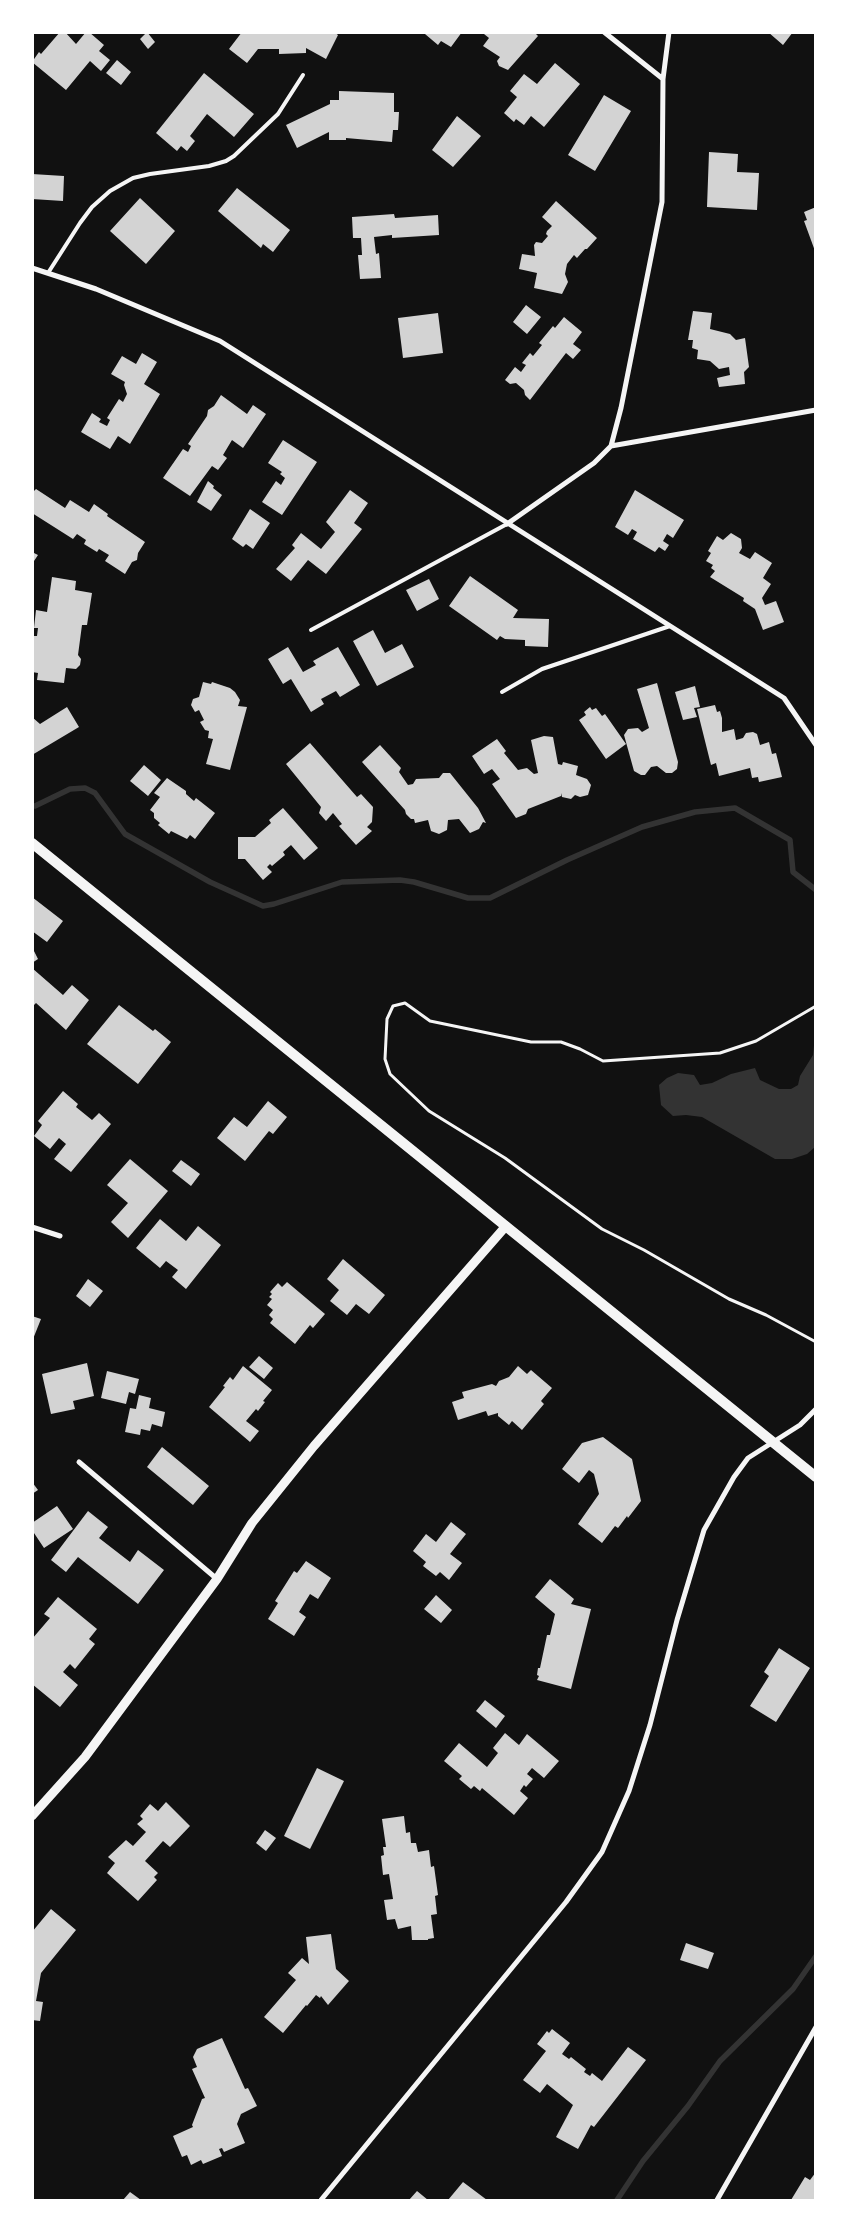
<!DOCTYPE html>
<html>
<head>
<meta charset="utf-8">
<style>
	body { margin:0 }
	#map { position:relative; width:848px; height:2233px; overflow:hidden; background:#111; font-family:"Noto Sans",sans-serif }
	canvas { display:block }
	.frame { position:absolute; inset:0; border:34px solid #fff; pointer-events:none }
</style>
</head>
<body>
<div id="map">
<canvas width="848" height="2233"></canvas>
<div class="frame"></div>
</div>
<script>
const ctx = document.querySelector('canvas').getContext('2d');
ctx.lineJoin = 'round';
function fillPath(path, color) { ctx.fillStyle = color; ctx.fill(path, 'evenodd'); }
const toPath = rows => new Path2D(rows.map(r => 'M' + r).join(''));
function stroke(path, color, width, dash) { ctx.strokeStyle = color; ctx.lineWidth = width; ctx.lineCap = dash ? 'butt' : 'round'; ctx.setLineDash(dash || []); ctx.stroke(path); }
fillPath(toPath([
	[815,1036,815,1147,807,1154,792,1159,775,1159,702,1117,686,1115,673,1116,661,1105,659,1085,667,1078,678,1073,694,1075,700,1085,712,1083,731,1074,755,1068,760,1080,779,1089,791,1089,798,1085,800,1076,813,1055]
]), '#333');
stroke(toPath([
	[35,806,70,789,85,788,95,793,125,834,210,882,263,906,274,904,342,882,400,880,414,882,468,898,490,898,567,860,642,827,695,812,735,808,790,840,793,872,816,890],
	[617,2200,643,2161,688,2106,720,2061,793,1989,816,1956]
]), '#333', 5.5);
fillPath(toPath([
	[60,32,65,32,76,44,86,32,89,32,104,45,99,51,110,60,101,71,90,61,66,90,32,62,39,52,41,54],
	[147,32,155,42,148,49,140,39],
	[242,32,334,32,338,35,326,59,306,48,306,53,279,54,279,49,258,49,247,63,229,49],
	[427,32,462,32,451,47,441,41,438,45,425,34],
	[485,32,534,32,538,36,508,70,499,66,497,61,500,57,483,46,489,38,484,34],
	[768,32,793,32,783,45],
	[117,60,131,72,121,85,106,73],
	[555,63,580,84,544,127,531,116,524,125,516,119,514,122,504,113,517,97,510,91,524,74,537,84],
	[204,73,254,114,234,137,207,114,190,136,195,141,187,151,181,146,177,151,156,133],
	[339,91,394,93,394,112,399,112,398,130,393,130,392,142,346,138,346,140,329,140,329,132,297,148,286,125,330,104,330,100,339,100],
	[604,95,631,111,595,171,568,155],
	[457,116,481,136,453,167,432,150],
	[709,152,738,154,737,172,759,173,757,210,707,207],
	[32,174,64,176,63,201,32,199],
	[237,188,290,230,273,252,263,244,261,248,218,211],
	[140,198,175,231,146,264,110,231],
	[556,201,597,238,587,249,585,249,577,258,574,255,567,264,565,274,568,282,562,294,534,288,537,273,519,269,522,254,535,256,534,245,536,242,542,243,548,236,546,234,547,231,552,226,542,217],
	[816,207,816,251,815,251,804,221,807,220,804,212],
	[394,214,395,218,438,215,439,235,392,238,392,235,374,237,376,254,379,253,381,278,360,279,358,255,362,255,361,238,353,238,352,217],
	[526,305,541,317,527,334,513,322],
	[693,311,712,313,710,329,730,334,736,340,745,338,749,367,744,372,745,384,719,387,717,378,730,375,729,367,719,369,710,361,697,359,698,350,692,348,693,340,688,340],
	[438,313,443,353,403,358,398,318],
	[564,317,582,332,573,344,581,350,573,359,566,353,530,400,525,395,524,390,516,383,510,384,505,380,515,367,521,372,526,365,522,363,530,353,533,356,542,345,539,343,553,326,555,328],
	[142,353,157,362,144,384,160,394,130,444,118,436,110,449,81,432,92,413,101,419,99,422,107,426,110,420,107,418,119,399,123,402,127,394,124,385,125,382,111,374,122,356,136,364],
	[221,395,247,414,253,405,266,414,243,448,232,440,223,455,227,458,218,470,212,466,190,496,163,478,183,449,188,452,191,446,188,444,207,416,208,410,214,406],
	[283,440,317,462,282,515,262,502,276,481,281,485,285,478,280,474,282,472,268,463],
	[208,481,214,486,213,488,222,495,211,511,197,502],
	[36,489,65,508,70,500,89,512,94,504,108,514,107,516,145,542,138,553,137,560,132,562,125,574,105,561,109,555,99,549,97,552,84,544,86,540,77,534,73,539,32,513,32,493],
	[350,490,368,503,354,523,362,529,326,574,308,560,291,581,276,569,295,548,292,545,301,533,321,549,335,532,326,522],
	[635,490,684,520,673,538,667,534,663,541,669,545,665,551,659,547,655,552,633,539,637,532,632,529,628,535,615,527],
	[250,509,270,523,253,549,246,544,243,547,232,539],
	[731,533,741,539,742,548,739,553,750,559,755,552,772,563,763,578,771,584,762,598,765,605,776,601,784,622,763,630,755,609,743,601,744,598,710,577,715,571,711,568,713,565,706,561,711,553,708,551,717,536,723,540],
	[32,552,38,555,32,564],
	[470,576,518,610,513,618,549,619,548,647,525,646,525,640,505,639,500,636,497,640,449,606],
	[52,577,76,581,75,590,92,593,87,625,82,625,78,655,81,659,80,665,76,669,66,668,64,683,37,680,38,673,32,672,32,636,37,636,38,628,34,628,36,610,47,612],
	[429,579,439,599,417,611,406,590],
	[373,630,385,653,402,644,414,667,377,686,353,641],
	[288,647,303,672,316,665,313,661,338,647,360,685,340,697,336,691,321,699,324,704,311,712,291,679,283,684,268,659],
	[203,682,211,684,212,682,230,688,235,692,240,700,238,706,247,707,230,770,206,764,213,739,208,738,209,731,205,730,200,722,204,720,199,710,195,712,191,705,193,699,199,697],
	[657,683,678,762,677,769,672,773,666,773,657,766,651,767,645,775,641,775,634,771,624,735,628,729,638,728,642,732,649,728,637,689],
	[695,686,700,707,694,708,697,717,683,720,675,692],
	[715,705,717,712,720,711,722,718,722,732,734,729,736,740,743,738,746,733,753,732,757,734,760,745,769,742,772,754,776,753,782,777,759,782,758,777,752,778,750,768,719,776,716,763,711,765,697,709],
	[67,707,79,727,32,755,32,717,40,724],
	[590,707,592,710,596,708,602,716,605,714,626,744,606,759,579,720,586,715,584,712],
	[544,736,553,737,558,764,562,765,563,762,578,766,576,775,587,779,591,785,588,795,580,797,575,795,571,799,562,797,561,793,561,796,528,809,526,814,516,818,492,784,500,779,492,769,484,774,472,756,497,739,506,751,504,753,518,770,527,768,534,774,538,773,531,740],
	[310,743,357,797,361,794,373,807,372,822,367,827,372,831,356,845,339,826,342,824,333,813,326,821,319,813,321,807,286,764],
	[380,745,401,768,399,772,408,785,413,784,416,779,439,778,443,773,450,773,478,808,486,823,483,822,479,829,470,833,459,819,448,820,447,830,439,834,431,831,428,820,415,823,414,819,411,819,406,814,405,810,362,762],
	[144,765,161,780,148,796,130,781],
	[167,778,186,791,186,794,194,801,196,798,215,813,195,839,190,835,187,839,171,831,169,834,158,825,160,823,154,818,154,813,150,810,160,797,154,793],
	[283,808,318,848,304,860,291,845,283,852,285,855,272,866,270,864,267,867,272,872,263,880,245,859,238,859,238,837,255,837,271,823,269,820],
	[32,897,63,921,47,942,32,931],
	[32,947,38,959,32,963],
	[32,968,63,995,72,985,89,1000,66,1030,36,1003,34,1005,32,1004],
	[119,1005,153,1031,155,1029,171,1042,138,1084,87,1044],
	[63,1091,78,1104,76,1107,92,1120,99,1113,111,1124,71,1172,54,1159,66,1144,59,1138,50,1149,34,1136,42,1125,38,1121],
	[268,1101,287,1117,273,1134,269,1131,245,1161,217,1138,234,1117,247,1127],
	[130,1159,168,1191,128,1238,111,1222,128,1203,107,1185],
	[181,1160,200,1174,191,1186,172,1171],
	[160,1219,186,1241,198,1226,221,1245,186,1289,172,1277,178,1270,166,1261,160,1268,136,1248],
	[343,1259,385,1295,369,1314,356,1304,347,1315,330,1301,339,1290,327,1279],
	[88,1279,103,1291,90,1307,76,1296],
	[287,1282,325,1314,313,1328,310,1325,295,1344,270,1323,273,1319,269,1315,273,1310,267,1305,272,1299,269,1297,272,1294,270,1292,278,1283,282,1287],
	[32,1316,41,1319,33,1339,32,1339],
	[259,1356,273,1368,264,1379,249,1367],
	[87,1363,94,1396,73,1401,75,1409,51,1414,42,1374],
	[243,1366,272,1390,263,1401,265,1402,258,1411,256,1409,246,1421,259,1431,250,1442,209,1407,225,1387,223,1386,230,1377,233,1380],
	[518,1366,527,1374,531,1370,552,1388,541,1401,544,1404,522,1430,512,1421,509,1425,498,1416,498,1413,488,1416,486,1411,458,1420,452,1402,464,1398,462,1392,492,1384,496,1386,499,1381,509,1377],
	[107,1371,139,1379,135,1394,129,1392,126,1404,101,1398],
	[139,1395,151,1398,149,1408,165,1412,162,1427,152,1424,150,1431,141,1429,140,1435,125,1432,130,1408,136,1409],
	[603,1437,632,1459,641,1501,628,1518,627,1516,618,1528,615,1526,602,1543,578,1524,599,1494,594,1474,589,1470,579,1483,562,1469,582,1443],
	[162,1447,209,1486,193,1505,147,1467],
	[32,1482,38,1490,32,1494],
	[57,1506,73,1529,44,1548,32,1530,32,1523],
	[88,1511,108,1527,99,1538,130,1562,138,1550,164,1570,138,1604,78,1557,66,1572,51,1560],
	[451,1522,466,1534,450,1554,462,1563,449,1580,440,1572,436,1576,423,1566,426,1562,413,1551,426,1534,436,1542],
	[306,1561,331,1578,318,1599,310,1594,299,1612,306,1617,294,1636,268,1619,278,1603,275,1601,294,1571,297,1573],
	[550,1579,574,1599,571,1604,591,1609,571,1689,537,1680,539,1676,537,1675,538,1668,540,1668,547,1635,550,1635,555,1614,535,1597],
	[436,1595,452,1610,441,1623,424,1609],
	[58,1597,97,1629,89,1639,95,1644,75,1669,70,1664,63,1672,78,1685,60,1707,32,1684,32,1639,50,1618,44,1614],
	[779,1648,810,1668,776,1722,750,1706,769,1676,764,1672],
	[485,1700,505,1716,496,1728,476,1711],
	[505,1733,519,1745,527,1734,559,1761,544,1778,532,1768,527,1774,533,1779,526,1787,524,1785,520,1791,528,1798,514,1815,482,1788,480,1791,474,1786,471,1789,459,1779,462,1776,444,1761,459,1743,487,1767,498,1753,493,1748],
	[317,1768,344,1781,310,1849,284,1836],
	[166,1802,190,1826,170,1847,163,1841,145,1861,158,1873,154,1877,157,1880,138,1901,107,1873,115,1863,108,1857,126,1840,133,1846,146,1832,137,1824,143,1819,140,1816,150,1804,158,1811],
	[404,1816,406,1833,410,1832,411,1843,416,1843,418,1852,429,1850,431,1867,434,1866,438,1895,435,1896,437,1914,431,1915,434,1938,428,1939,428,1940,412,1940,411,1926,398,1929,395,1919,387,1920,384,1900,393,1899,389,1874,383,1875,381,1856,384,1855,383,1847,386,1847,382,1819],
	[265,1830,276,1838,266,1851,256,1843],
	[51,1909,76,1930,41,1973,36,2001,43,2002,40,2021,32,2020,32,1932],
	[331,1934,336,1969,349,1981,328,2005,321,1996,320,1998,316,1995,307,2006,306,2005,283,2033,264,2017,296,1980,288,1973,302,1958,309,1964,306,1937],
	[686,1943,714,1953,708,1969,680,1960],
	[552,2029,570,2043,562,2054,569,2059,571,2057,586,2069,584,2072,590,2076,592,2073,602,2081,628,2047,646,2060,594,2127,591,2125,578,2149,556,2137,573,2105,547,2084,540,2093,523,2080,546,2051,537,2044,547,2031,549,2033],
	[222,2038,245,2089,248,2088,257,2106,241,2114,237,2124,245,2143,224,2152,222,2148,219,2149,222,2156,203,2164,201,2160,191,2165,187,2155,182,2157,173,2136,193,2127,192,2125,202,2099,205,2098,192,2069,197,2067,193,2057,197,2049],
	[816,2172,816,2200,791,2200,805,2177,810,2180],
	[463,2182,487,2200,448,2200],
	[417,2191,428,2200,409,2200],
	[130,2192,141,2200,123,2200]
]), '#d3d3d3');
stroke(toPath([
	[816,1006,756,1041,720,1053,603,1061,580,1049,561,1042,531,1042,430,1021,405,1003,393,1006,387,1019,385,1059,390,1074,429,1111,505,1158,602,1229,644,1250,729,1299,766,1315,816,1342]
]), '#f5f5f5', 3);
stroke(toPath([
	[48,273,80,223,92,207,110,191,133,178,150,174,209,166,226,161,234,156,278,114,303,75],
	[311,630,507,524],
	[502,692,542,669,670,626]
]), '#f5f5f5', 4);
stroke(toPath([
	[604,32,663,79],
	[32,268,96,289,220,341,784,698,816,745],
	[611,446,816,410],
	[507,524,594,463,611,446,621,408,662,202,663,79,669,32],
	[32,1227,60,1236],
	[79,1462,217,1579],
	[321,2200,566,1902,602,1852,629,1791,650,1725,677,1620,704,1530,734,1477,748,1458,800,1425,816,1409],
	[717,2200,816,2027]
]), '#f5f5f5', 5);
stroke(toPath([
	[32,1816,85,1757,217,1579,252,1523,314,1446,506,1226]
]), '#f5f5f5', 9);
stroke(toPath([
	[32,843,816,1477]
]), '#f5f5f5', 10);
</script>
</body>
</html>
